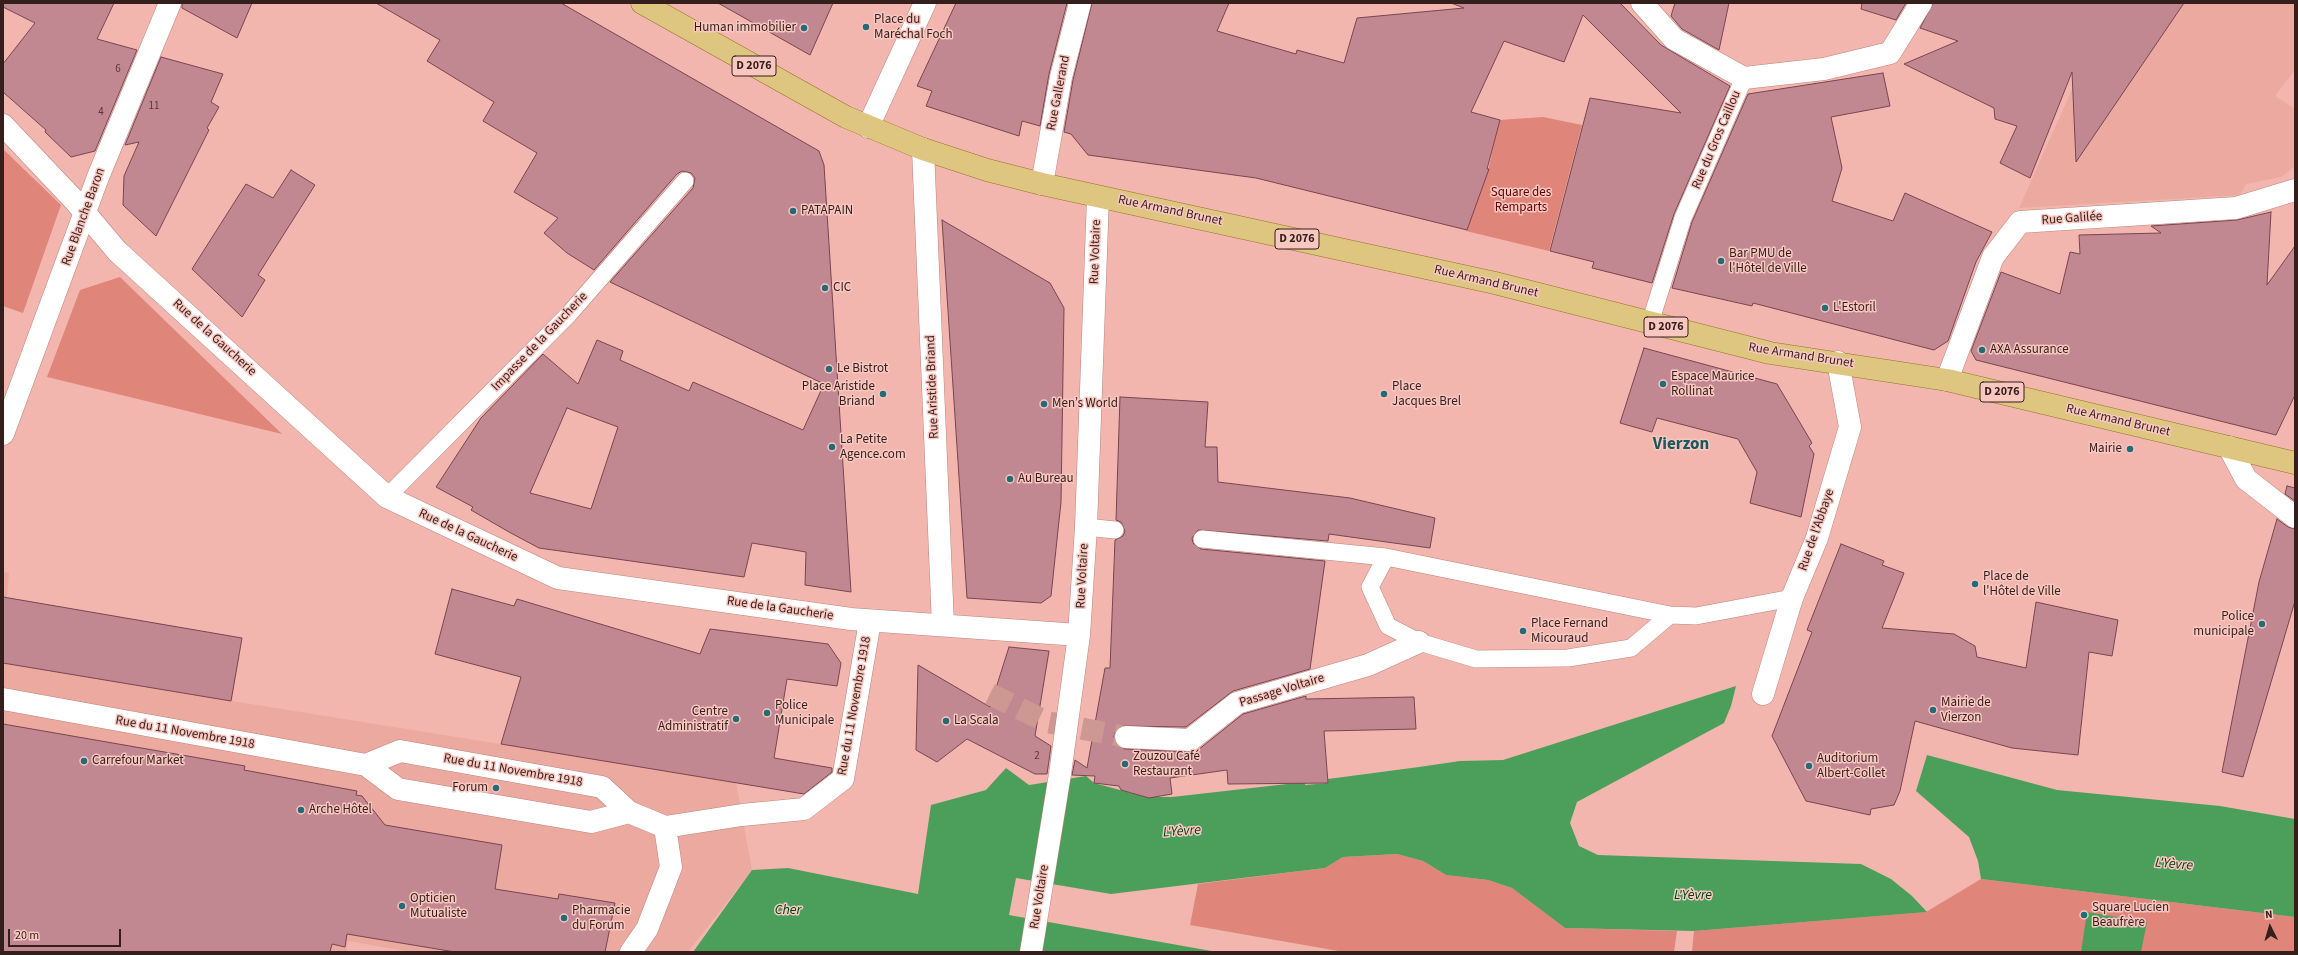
<!DOCTYPE html>
<html>
<head>
<meta charset="utf-8">
<style>
	body { margin:0 }
	#map { position:relative; width:2298px; height:955px; overflow:hidden; background:#f2b6ae; font-family:"Source Sans 3",sans-serif }
	canvas { display:block }
	.frame { position:absolute; inset:0; border:4px solid #351f1c; pointer-events:none }
	.north { position:absolute; left:2250px; top:907px; width:40px; height:40px; -webkit-text-stroke:3px #f8c7c0; paint-order:stroke; rotate:355deg; font-size:11px; font-weight:700; line-height:16px; text-align:center; color:#351f1c }
	.north::after { content:''; display:block; margin:auto; width:14px; height:18px; background:#351f1c; clip-path:polygon(50% 0,100% 100%,50% 72%,0 100%) }
	.scale { position:absolute; left:8px; top:929px; width:113px; height:18px; box-sizing:border-box; border:2px solid #351f1c; border-top:0; padding-left:5px; font-size:12px; line-height:14px; white-space:nowrap; color:#351f1c; -webkit-text-stroke:3px #f8c7c0; paint-order:stroke }
</style>
</head>
<body>
<div id="map">
<canvas width="2298" height="955"></canvas>
<div class="frame"></div>
<div class="north">N</div>
<div class="scale">20 m</div>
</div>
<script>
const ctx = document.querySelector('canvas').getContext('2d');
ctx.lineJoin = 'round';
function fillPath(path, color) { ctx.fillStyle = color; ctx.fill(path, 'evenodd'); }
const toPath = rows => new Path2D(rows.map(r => 'M' + r).join(''));
function stroke(path, color, width, dash) { ctx.strokeStyle = color; ctx.lineWidth = width; ctx.lineCap = dash ? 'butt' : 'round'; ctx.setLineDash(dash || []); ctx.stroke(path); }
function drawText(font, color, halo, rows, align = 'center') {
  ctx.font = font + ' "Source Sans 3",sans-serif'; ctx.lineWidth = 3; ctx.setLineDash([]); ctx.textBaseline = 'middle'; ctx.strokeStyle = halo; ctx.fillStyle = color; for (const [text, x, y, turn = 0] of rows) {
    ctx.save(); ctx.translate(x, y); ctx.rotate((+turn || 0) * Math.PI / 180); ctx.textAlign = isNaN(turn) ? turn : align; if (halo) ctx.strokeText(text, 0, 0); ctx.fillText(text, 0, 0); ctx.restore();
  }
}
fillPath(toPath([
	[2073,3,2295,3,2295,70,2275,96,2295,109,2295,166,2281,177,2246,184,2240,195,2019,208,2079,74],
	[3,572,9,573,7,598,242,638,232,701,736,782,752,870,688,952,411,952,348,941,346,952,3,952]
]), '#eca9a0');
fillPath(toPath([
	[1543,117,1582,125,1549,251,1466,231,1488,171,1499,120],
	[3,149,61,205,23,313,3,306],
	[120,277,282,434,47,377,80,290],
	[1397,854,1423,861,1446,875,1488,880,1512,888,1565,928,1677,931,1674,952,1344,952,1190,925,1198,884,1325,868,1343,857],
	[1981,879,2295,917,2295,952,1692,952,1694,931,1926,912]
]), '#e0857a');
fillPath(toPath([
	[1736,686,1731,706,1724,723,1577,802,1570,823,1579,846,1598,855,1861,864,1891,879,1912,896,1927,912,1694,931,1565,928,1512,888,1488,880,1446,875,1423,861,1397,854,1343,857,1325,868,1111,894,1016,878,1009,915,1217,952,693,952,752,870,788,868,918,894,931,805,986,790,1006,768,1029,785,1086,776,1094,783,1146,797,1172,797,1305,782,1305,785,1328,783,1328,779,1419,767,1460,761,1503,760],
	[1927,755,2057,790,2220,806,2295,819,2295,917,1981,879,1978,861,1969,837,1916,791],
	[2087,912,2147,922,2141,952,2081,952]
]), '#4c9f5b');
const building = toPath([
	[3,3,114,3,97,39,137,50,95,151,71,157,45,132,46,130,3,92,3,64,35,23,3,7,3,3],
	[182,3,252,3,237,38,182,8,182,3],
	[376,3,561,3,819,151,824,165,851,592,805,585,806,552,752,543,744,577,539,548,509,532,471,510,473,507,436,487,481,418,543,354,578,384,597,340,623,351,620,360,689,391,693,382,803,430,824,384,610,282,693,188,695,178,691,173,682,171,677,174,594,270,567,253,544,233,558,218,514,192,537,153,483,121,494,102,427,61,440,40,376,3],
	[567,408,618,427,591,509,530,493,567,408],
	[718,3,833,3,810,55,718,3],
	[956,3,1067,3,1049,74,1040,126,1022,121,1019,136,926,106,932,91,917,86,956,3],
	[1092,3,1229,3,1217,31,1296,54,1297,50,1344,63,1357,18,1464,8,1451,3,1620,3,1661,45,1730,86,1674,214,1652,283,1592,268,1594,262,1550,251,1590,98,1681,113,1583,15,1564,62,1504,41,1471,112,1500,120,1487,169,1489,169,1467,230,1256,178,1088,155,1071,134,1064,132,1073,80,1092,3],
	[1675,3,1729,3,1719,50,1682,29,1671,16,1675,3],
	[1862,3,1906,3,1896,20,1861,9,1862,3],
	[1933,3,2184,3,2076,162,2072,72,2030,178,2000,163,2017,126,1995,119,1994,108,1904,64,1958,41,1920,28,1933,3],
	[161,57,223,74,211,102,219,107,207,128,209,130,156,236,123,205,124,176,139,142,125,145,161,57],
	[1883,73,1890,106,1831,117,1842,168,1832,201,1893,221,1905,193,1992,232,1976,262,1948,341,1934,350,1753,303,1752,306,1672,288,1692,222,1748,94,1883,73],
	[291,170,315,185,258,275,265,280,242,317,192,269,246,184,273,198,291,170],
	[2271,212,2267,285,2295,246,2295,395,2276,435,1976,360,1971,351,2001,272,2060,294,2070,252,2080,254,2079,235,2161,233,2151,226,2237,220,2271,212],
	[942,220,1050,283,1064,308,1061,502,1051,596,1041,603,967,598,942,220],
	[1644,348,1777,384,1812,443,1809,446,1814,454,1801,517,1750,503,1757,472,1738,439,1657,418,1652,432,1620,423,1644,348],
	[1120,397,1208,402,1205,447,1217,447,1218,482,1350,498,1435,518,1430,548,1329,534,1328,541,1198,530,1192,538,1193,543,1201,549,1325,561,1310,669,1233,691,1186,727,1121,726,1116,730,1114,736,1115,743,1125,749,1190,752,1198,750,1243,714,1306,696,1306,699,1414,697,1416,729,1324,731,1328,783,1228,784,1227,770,1170,778,1172,794,1149,798,1121,790,1119,786,1094,783,1095,776,1072,775,1075,760,1087,768,1105,668,1110,668,1115,540,1123,536,1125,531,1121,522,1116,520,1120,397],
	[2287,486,2295,488,2295,501,2285,494,2287,486],
	[2277,519,2288,527,2295,529,2295,601,2243,777,2222,772,2259,582,2277,519],
	[1841,544,1884,561,1882,565,1904,573,1882,628,1954,634,1975,646,1977,657,2026,668,2036,602,2118,620,2112,656,2089,652,2078,755,2012,748,1915,721,1900,791,1894,805,1871,809,1870,815,1806,801,1772,736,1812,632,1807,630,1841,544],
	[452,589,514,606,517,599,700,654,710,629,828,644,841,663,837,686,787,679,774,758,832,768,832,772,804,794,501,744,521,677,435,654,452,589],
	[3,597,242,638,231,701,3,663,3,597],
	[1009,647,1049,651,1035,736,1051,746,1047,774,1035,774,967,739,937,762,916,750,918,665,990,707,1009,647],
	[3,724,245,766,244,770,357,791,356,795,362,796,385,825,502,845,495,889,558,899,559,894,615,903,605,952,455,952,347,934,345,947,332,944,330,952,3,952,3,724]
]);
fillPath(building, '#c18892');
stroke(building, '#78454f', 1);
stroke(toPath([
	[990,694,1047,722,1126,737]
]), '#cc9891', 22, [22, 11]);
const lane = toPath([
	[1650,323,1683,218,1744,78],
	[387,497,569,314,685,181],
	[1086,527,1115,530],
	[1202,539,1386,557,1670,615,1696,616,1792,598],
	[1386,557,1370,587,1388,626,1419,642,1476,659,1568,658,1631,648,1670,615]
]);
const street = toPath([
	[1642,3,1674,39,1744,78,1824,69,1890,53,1921,3],
	[3,125,75,201,117,251,387,497,558,578,851,619,1079,635],
	[868,127,925,3],
	[923,149,943,625],
	[1042,184,1061,77,1080,3],
	[1947,380,1993,257,2020,222,2236,208,2295,190],
	[3,434,98,177,170,3],
	[2229,447,2246,479,2295,517],
	[1763,694,1792,598,1817,538,1850,427,1838,362],
	[3,699,366,765,398,789,591,822,629,812],
	[1126,737,1190,740,1237,703,1368,665,1419,642],
	[366,765,400,751,602,787,629,812,665,827,742,815,804,809,843,779,870,621],
	[631,952,647,929,671,867,665,827],
	[1031,952,1060,774,1079,635,1086,527,1098,197]
]);
const primary = toPath([
	[642,3,846,117,923,149,987,170,1042,184,1495,283,1770,353,1947,380,2295,463]
]);
stroke(lane, '#bc847c', 18);
stroke(street, '#bc847c', 23);
stroke(primary, '#957226', 23);
stroke(lane, '#fff', 17);
stroke(street, '#fff', 22);
stroke(primary, '#dec580', 22);
for (const [x, y, r, color] of [
	[866,27,4,"#236c76"],
	[804,28,4,"#236c76"],
	[793,211,4,"#236c76"],
	[1721,261,4,"#236c76"],
	[825,288,4,"#236c76"],
	[1825,308,4,"#236c76"],
	[1982,350,4,"#236c76"],
	[829,369,4,"#236c76"],
	[1663,384,4,"#236c76"],
	[883,394,4,"#236c76"],
	[1384,394,4,"#236c76"],
	[1044,404,4,"#236c76"],
	[832,447,4,"#236c76"],
	[2130,449,4,"#236c76"],
	[1010,479,4,"#236c76"],
	[1975,584,4,"#236c76"],
	[2262,624,4,"#236c76"],
	[1523,631,4,"#236c76"],
	[1933,710,4,"#236c76"],
	[767,713,4,"#236c76"],
	[736,719,4,"#236c76"],
	[946,721,4,"#236c76"],
	[84,761,4,"#236c76"],
	[1125,764,4,"#236c76"],
	[1809,766,4,"#236c76"],
	[496,788,4,"#236c76"],
	[301,810,4,"#236c76"],
	[402,906,4,"#236c76"],
	[2084,915,4,"#236c76"],
	[564,918,4,"#236c76"]
]) { const dot = new Path2D(); dot.arc(x, y, r, 0, 2 * Math.PI); ctx.fillStyle = color; ctx.fill(dot); stroke(dot, '#f8c7c0', 1.5); }
drawText('11px', '#58393a', null, [
	["6",118,70],
	["11",154,107],
	["4",101,113],
	["2",1037,757]
]);
for (const [x, y, w] of [
	[754,66,44],
	[1297,239,44],
	[1666,327,44],
	[2002,392,44]
]) { const box = new Path2D(); box.roundRect(x - w / 2, y - 10, w, 20, 3); ctx.fillStyle = '#f8c7c0'; ctx.fill(box); stroke(box, '#351f1c', 1); }
drawText('bold 12px', '#351f1c', null, [
	["D 2076",754,66],
	["D 2076",1297,239],
	["D 2076",1666,327],
	["D 2076",2002,392]
]);
drawText('13px', '#351f1c', '#f8c7c0', [
	["Place du",874,20],
	["Maréchal Foch",874,35],
	["Human immobilier",796,28,"right"],
	["PATAPAIN",801,211],
	["Bar PMU de",1729,254],
	["l'Hôtel de Ville",1729,269],
	["CIC",833,288],
	["L'Estoril",1833,308],
	["AXA Assurance",1990,350],
	["Le Bistrot",837,369],
	["Espace Maurice",1671,377],
	["Rollinat",1671,392],
	["Place Aristide",875,387,"right"],
	["Briand",875,402,"right"],
	["Place",1392,387],
	["Jacques Brel",1392,402],
	["Men’s World",1052,404],
	["La Petite",840,440],
	["Agence.com",840,455],
	["Mairie",2122,449,"right"],
	["Au Bureau",1018,479],
	["Place de",1983,577],
	["l'Hôtel de Ville",1983,592],
	["Police",2254,617,"right"],
	["municipale",2254,632,"right"],
	["Place Fernand",1531,624],
	["Micouraud",1531,639],
	["Mairie de",1941,703],
	["Vierzon",1941,718],
	["Police",775,706],
	["Municipale",775,721],
	["Centre",728,712,"right"],
	["Administratif",728,727,"right"],
	["La Scala",954,721],
	["Zouzou Café",1133,757],
	["Restaurant",1133,772],
	["Auditorium",1817,759],
	["Albert-Collet",1817,774],
	["Carrefour Market",92,761],
	["Forum",488,788,"right"],
	["Arche Hôtel",309,810],
	["Opticien",410,899],
	["Mutualiste",410,914],
	["Square Lucien",2092,908],
	["Beaufrère",2092,923],
	["Pharmacie",572,911],
	["du Forum",572,926]
], 'left');
drawText('13px', '#351f1c', '#f8c7c0', [
	["Rue Gallerand",1059,93,-79],
	["Rue du Gros Caillou",1717,140,-67],
	["Rue Armand Brunet",1170,211,12],
	["Rue Blanche Baron",84,217,-70],
	["Rue Galilée",2072,219,-4],
	["Rue Voltaire",1096,252,-88],
	["Rue Armand Brunet",1486,282,13],
	["Rue de la Gaucherie",214,338,42],
	["Impasse de la Gaucherie",540,342,-46],
	["Rue Armand Brunet",1801,356,9],
	["Rue Aristide Briand",933,387,-92],
	["Rue Armand Brunet",2118,421,13],
	["Rue de l'Abbaye",1817,530,-71],
	["Rue de la Gaucherie",468,536,25],
	["Rue Voltaire",1083,576,-87],
	["Rue de la Gaucherie",780,609,8],
	["Passage Voltaire",1282,691,-17],
	["Rue du 11 Novembre 1918",855,706,-80],
	["Rue du 11 Novembre 1918",185,733,10],
	["Rue du 11 Novembre 1918",513,771,10],
	["Rue Voltaire",1040,897,-81]
]);
drawText('13px', '#610002', '#f8c7c0', [
	["Square des",1521,193],
	["Remparts",1521,208]
]);
drawText('italic 14px', '#004013', '#f8c7c0', [
	["L'Yèvre",1182,832,-4],
	["L'Yèvre",2174,865,5],
	["L'Yèvre",1693,896],
	["Cher",788,911]
]);
drawText('bold 17px', '#1d575e', '#f8c7c0', [
	["Vierzon",1681,445]
]);
</script>
</body>
</html>
